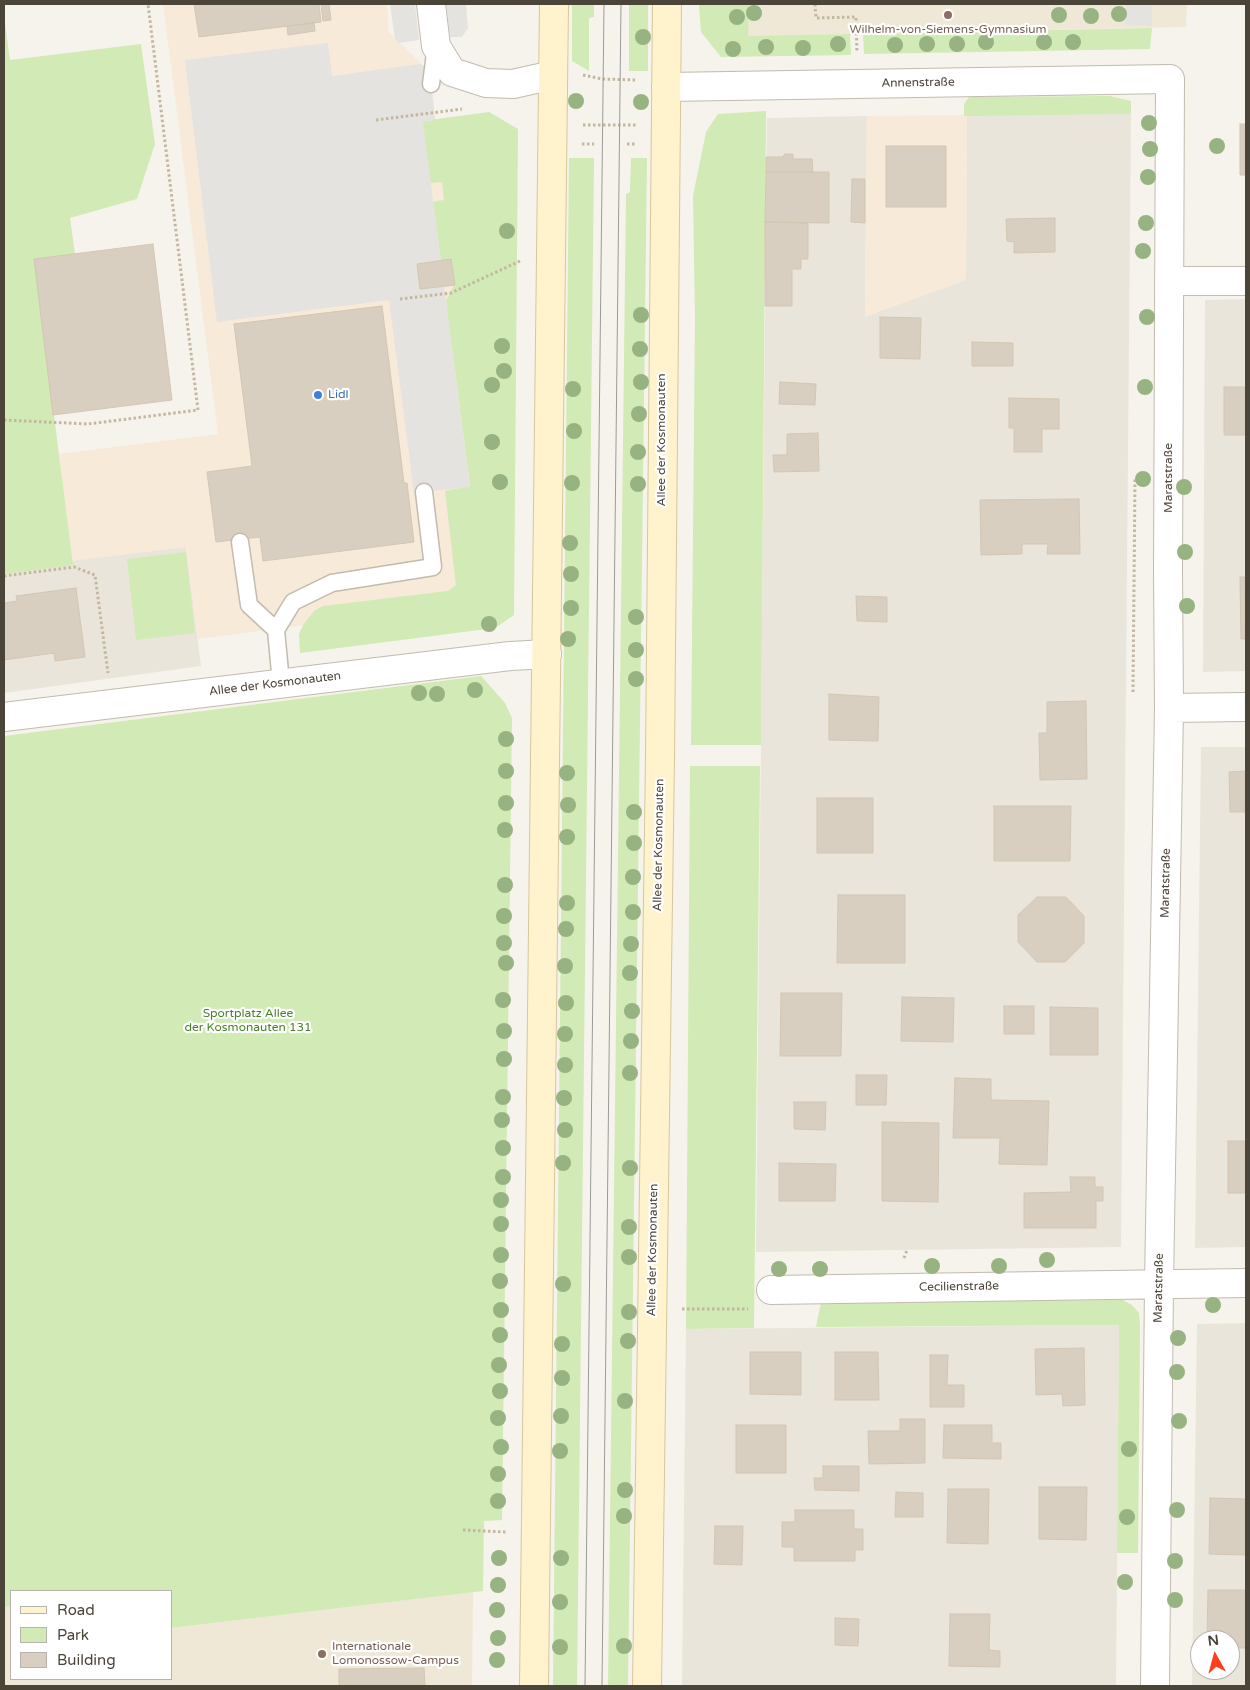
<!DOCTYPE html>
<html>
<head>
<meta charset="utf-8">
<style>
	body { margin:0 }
	#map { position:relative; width:1250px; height:1690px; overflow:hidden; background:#f6f3ec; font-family:"Varela Round",sans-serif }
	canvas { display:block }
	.frame { position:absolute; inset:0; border:5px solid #4b4439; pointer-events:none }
	.legend { position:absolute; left:10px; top:1590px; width:162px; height:90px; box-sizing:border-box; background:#fff; border:1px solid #b7b4b0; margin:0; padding:6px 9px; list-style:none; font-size:15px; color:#4b4439 }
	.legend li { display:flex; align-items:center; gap:10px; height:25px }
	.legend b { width:25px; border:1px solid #b7b4b0 }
	.north { position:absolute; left:1190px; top:1630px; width:50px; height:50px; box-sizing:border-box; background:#fff; border:1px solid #b7b4b0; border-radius:50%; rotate:353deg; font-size:14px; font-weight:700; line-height:20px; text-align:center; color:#4b4439 }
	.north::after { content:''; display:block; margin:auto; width:18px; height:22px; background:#fc3f1d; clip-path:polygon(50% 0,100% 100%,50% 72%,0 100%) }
</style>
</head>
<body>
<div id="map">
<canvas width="1250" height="1690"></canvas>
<div class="frame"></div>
<ul class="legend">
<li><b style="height:6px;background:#fff3cd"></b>Road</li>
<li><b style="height:14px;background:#d2eab5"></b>Park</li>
<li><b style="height:14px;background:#d8cfc1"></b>Building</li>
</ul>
<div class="north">N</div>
</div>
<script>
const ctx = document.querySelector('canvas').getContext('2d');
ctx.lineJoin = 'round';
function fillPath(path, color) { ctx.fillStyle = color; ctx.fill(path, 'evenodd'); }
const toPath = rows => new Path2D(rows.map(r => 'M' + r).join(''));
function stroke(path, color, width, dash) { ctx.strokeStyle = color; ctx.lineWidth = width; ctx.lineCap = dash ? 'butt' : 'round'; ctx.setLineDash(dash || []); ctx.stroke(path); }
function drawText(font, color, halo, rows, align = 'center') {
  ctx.font = font + ' "Varela Round",sans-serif'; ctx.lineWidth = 4.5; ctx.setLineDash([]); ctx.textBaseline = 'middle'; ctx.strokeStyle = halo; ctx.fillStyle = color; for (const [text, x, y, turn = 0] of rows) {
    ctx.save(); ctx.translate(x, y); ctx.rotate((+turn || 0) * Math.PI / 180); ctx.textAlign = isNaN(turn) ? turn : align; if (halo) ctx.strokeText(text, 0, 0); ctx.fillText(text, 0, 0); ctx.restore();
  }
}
fillPath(toPath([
	[4,16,72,560,186,547,201,666,4,693],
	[1131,114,1121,1247,756,1252,767,118,867,116,865,316,966,279,967,115],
	[1246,299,1246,671,1203,672,1205,300],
	[1201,747,1246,747,1246,1247,1195,1248],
	[1246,1323,1246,1686,1192,1686,1197,1324],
	[1200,1640,1230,1640,1230,1670,1200,1670],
	[1119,1325,1116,1686,682,1686,686,1329]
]), '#eae5da');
fillPath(toPath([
	[163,4,387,4,389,32,430,72,455,285,488,601,198,639,186,547,72,561,59,454,218,434],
	[967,115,966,280,865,317,867,116]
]), '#f7ead8');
fillPath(toPath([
	[710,4,1187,4,1186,27,715,37],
	[473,1592,472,1686,4,1686,4,1607,11,1606,11,1679,171,1679,171,1628]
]), '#efe8d6');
fillPath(toPath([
	[572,4,594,4,594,17,589,18,589,71,572,61],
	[629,4,648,4,648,71,629,71],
	[699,4,749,4,748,36,850,34,851,55,721,57,701,32],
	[4,17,10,60,141,44,155,144,137,199,70,218,75,254,34,259,73,565,4,574],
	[1152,28,1150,49,864,54,863,34],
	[1110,96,1131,101,1131,114,964,116,964,104,969,97],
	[766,111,761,745,691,745,695,319,693,196,706,132,718,114],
	[489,112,518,129,514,615,495,628,300,653,299,634,303,625,314,611,323,606,448,591,456,585,445,491,470,486,446,301,454,285,451,260,441,261,433,202,444,200,442,182,430,183,422,121],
	[569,158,594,158,577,1686,553,1686],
	[631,158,647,158,628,1686,608,1686,626,194,630,192],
	[186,552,195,633,136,640,127,559],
	[481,676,505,703,512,718,502,1520,484,1521,483,1591,171,1628,171,1591,11,1591,11,1606,4,1607,4,736],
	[690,766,760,766,754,1328,686,1329],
	[1123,1300,1132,1305,1139,1313,1140,1325,1138,1553,1117,1553,1119,1325,816,1327,821,1302]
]), '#d2eab5');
fillPath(toPath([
	[390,4,415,4,419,40,399,43,395,39],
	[446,4,466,4,468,28,462,37,450,37],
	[1126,4,1152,4,1152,26,1125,25],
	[328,43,332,76,421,64,430,72,435,120,423,122,470,487,414,493,389,300,217,322,185,60]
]), '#e5e3e0');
const building = toPath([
	[194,4,319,4,321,22,199,37,194,4],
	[321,4,329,4,331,20,323,21,321,4],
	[314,23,315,31,288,35,287,26,314,23],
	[1240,124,1246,124,1246,175,1240,175,1240,124],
	[886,146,946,146,946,207,886,207,886,146],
	[785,154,793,154,793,159,812,159,813,172,766,172,766,157,782,157,785,154],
	[766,172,829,172,829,223,765,222,766,172],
	[852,179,865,179,865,223,851,222,852,179],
	[1055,218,1055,252,1014,253,1014,242,1007,241,1006,219,1055,218],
	[765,222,808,223,808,259,801,259,801,269,792,269,792,306,765,306,765,222],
	[153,244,172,400,53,415,34,259,153,244],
	[451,259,455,285,420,289,417,264,451,259],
	[382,306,404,483,407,483,414,542,263,561,260,537,216,542,207,472,252,466,234,324,382,306],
	[880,317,921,318,920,359,880,358,880,317],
	[972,342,1013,343,1013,366,972,366,972,342],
	[780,382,816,384,815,405,779,404,780,382],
	[1224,387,1246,387,1246,435,1224,435,1224,387],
	[1009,398,1059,399,1059,429,1042,429,1042,452,1014,452,1014,428,1009,428,1009,398],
	[818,433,819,471,774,472,773,455,787,455,787,434,818,433],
	[1079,499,1080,554,1047,554,1048,544,1022,544,1022,554,981,555,980,500,1079,499],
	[1240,577,1246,577,1246,639,1241,639,1240,577],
	[76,588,85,657,55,661,54,653,4,660,4,603,17,601,16,596,76,588],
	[856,596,887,597,887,622,857,621,856,596],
	[829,694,879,697,878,741,829,740,829,694],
	[1086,701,1087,779,1040,780,1039,733,1047,733,1047,702,1086,701],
	[1246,771,1246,812,1230,812,1229,772,1246,771],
	[817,798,873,798,873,853,817,853,817,798],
	[994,806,1071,806,1070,861,994,861,994,806],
	[838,895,905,895,905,963,837,963,838,895],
	[1037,897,1066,897,1084,916,1084,943,1065,962,1037,962,1018,942,1018,915,1037,897],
	[781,993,842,993,841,1056,780,1056,781,993],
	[902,997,954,998,953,1042,901,1041,902,997],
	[1004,1006,1034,1006,1034,1034,1004,1034,1004,1006],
	[1050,1007,1098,1008,1098,1055,1050,1055,1050,1007],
	[856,1075,887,1075,886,1105,856,1105,856,1075],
	[955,1078,991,1079,991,1100,1049,1101,1047,1165,999,1164,1000,1138,953,1138,955,1078],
	[794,1102,826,1102,825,1130,794,1129,794,1102],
	[882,1122,939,1123,938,1202,882,1201,882,1122],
	[1228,1141,1246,1141,1246,1193,1228,1193,1228,1141],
	[779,1163,836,1164,835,1201,779,1201,779,1163],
	[1070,1177,1095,1177,1095,1187,1103,1187,1103,1201,1096,1201,1096,1228,1024,1228,1024,1193,1071,1192,1070,1177],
	[1084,1348,1085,1405,1063,1406,1062,1394,1036,1395,1035,1349,1084,1348],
	[750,1352,801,1352,801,1395,750,1394,750,1352],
	[835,1352,878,1352,879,1400,835,1400,835,1352],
	[930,1355,948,1355,947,1385,964,1385,964,1407,930,1407,930,1355],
	[900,1419,925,1419,925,1463,869,1464,868,1431,900,1431,900,1419],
	[736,1425,786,1425,786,1473,736,1473,736,1425],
	[944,1425,992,1425,992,1443,1001,1443,1001,1459,943,1458,944,1425],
	[823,1466,859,1466,859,1491,815,1490,814,1478,823,1478,823,1466],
	[1039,1487,1087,1487,1086,1540,1039,1539,1039,1487],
	[948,1489,989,1489,988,1544,947,1543,948,1489],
	[896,1492,923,1493,923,1517,895,1517,896,1492],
	[1210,1498,1246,1499,1246,1555,1209,1554,1210,1498],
	[795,1510,854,1510,854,1529,863,1529,863,1550,855,1550,855,1561,794,1561,794,1547,782,1547,782,1522,795,1522,795,1510],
	[715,1526,743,1526,742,1565,714,1564,715,1526],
	[1208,1590,1246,1590,1246,1648,1230,1648,1230,1640,1207,1640,1208,1590],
	[950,1614,990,1614,989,1650,1000,1651,1000,1667,949,1666,950,1614],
	[835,1618,859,1619,858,1646,835,1645,835,1618],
	[424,1668,425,1686,339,1686,339,1669,424,1668]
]);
fillPath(building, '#d8cfc1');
stroke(building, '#d3c7b4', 1);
const service = toPath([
	[431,84,436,46],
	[240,542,249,605,276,630],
	[281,683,276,630,293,602,332,583,433,567,424,492]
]);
const minor = toPath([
	[431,4,436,46,452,72,486,83,513,84,553,75],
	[666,87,1170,79,1168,571,1169,708,1159,1284,1155,1686],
	[1169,281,1246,281],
	[1169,708,1246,707],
	[4,717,510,656,547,654],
	[771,1290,1246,1283]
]);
const secondary = toPath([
	[534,1686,554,4],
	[647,1686,660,757,667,4]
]);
stroke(service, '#c2bbae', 19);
stroke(minor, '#c2bbae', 30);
stroke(secondary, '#d6c79b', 30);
stroke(toPath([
	[815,4,816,18,856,17,857,53],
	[583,75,603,79,636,80],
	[376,120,462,109],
	[583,125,636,125],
	[582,144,594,144],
	[627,144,635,144],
	[400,299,451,293,520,261],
	[4,420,88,424,198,410,148,4],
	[4,576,74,567,95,575,108,673],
	[1133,692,1135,478],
	[904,1258,907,1250],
	[682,1309,748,1309],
	[463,1530,506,1532]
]), '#c4b79f', 3, [2.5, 2.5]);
stroke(service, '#fff', 16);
stroke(minor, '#fff', 28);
stroke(secondary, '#fff3cd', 28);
stroke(toPath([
	[585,1686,604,4],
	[602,1686,621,4]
]), '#9a9a9a', 1);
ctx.fillStyle = '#97b381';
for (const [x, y] of [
	[754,13],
	[1119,14],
	[1059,15],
	[1091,16],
	[737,17],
	[643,37],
	[986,42],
	[1044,42],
	[1073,42],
	[838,44],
	[927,44],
	[957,44],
	[895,45],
	[766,47],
	[803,48],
	[733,49],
	[576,101],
	[641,102],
	[1149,123],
	[1217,146],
	[1150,149],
	[1148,177],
	[1146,223],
	[507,231],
	[1143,251],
	[641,315],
	[1147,317],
	[502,346],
	[640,349],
	[504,371],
	[641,382],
	[492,385],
	[1145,387],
	[573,389],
	[639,414],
	[574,431],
	[492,442],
	[638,452],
	[1143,479],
	[500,482],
	[572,483],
	[638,484],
	[1184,487],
	[570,543],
	[1185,552],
	[571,574],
	[1187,606],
	[571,608],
	[636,617],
	[489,624],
	[568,639],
	[636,650],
	[636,679],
	[475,690],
	[419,693],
	[437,694],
	[506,739],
	[506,771],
	[567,773],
	[506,803],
	[568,805],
	[634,812],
	[505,830],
	[567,837],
	[634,843],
	[633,877],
	[505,885],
	[567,903],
	[633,912],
	[504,916],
	[566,929],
	[504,943],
	[631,944],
	[506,963],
	[565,966],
	[630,973],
	[503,1000],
	[566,1003],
	[632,1011],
	[504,1031],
	[565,1034],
	[631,1041],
	[504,1059],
	[565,1065],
	[630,1073],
	[503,1097],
	[564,1098],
	[502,1120],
	[565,1130],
	[503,1148],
	[563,1163],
	[630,1168],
	[503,1177],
	[501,1200],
	[501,1224],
	[629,1227],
	[501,1255],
	[629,1257],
	[1047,1260],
	[932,1266],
	[999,1266],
	[779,1269],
	[820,1269],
	[500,1281],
	[563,1284],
	[1213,1305],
	[501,1310],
	[629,1312],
	[500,1335],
	[1178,1338],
	[628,1341],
	[562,1344],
	[499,1365],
	[1177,1372],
	[562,1378],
	[500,1391],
	[625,1401],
	[561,1416],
	[498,1418],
	[1179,1421],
	[501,1447],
	[1129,1449],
	[560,1451],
	[498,1474],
	[625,1490],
	[498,1501],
	[1177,1510],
	[624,1516],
	[1127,1517],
	[499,1558],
	[561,1558],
	[1175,1561],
	[1125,1582],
	[498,1585],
	[1175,1600],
	[560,1602],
	[497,1610],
	[498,1638],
	[624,1646],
	[560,1647],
	[497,1660]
]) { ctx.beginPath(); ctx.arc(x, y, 8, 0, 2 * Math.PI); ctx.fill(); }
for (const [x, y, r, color] of [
	[948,15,5,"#8d6e63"],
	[318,395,5,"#3f7fe0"],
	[322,1654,5,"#8d6e63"]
]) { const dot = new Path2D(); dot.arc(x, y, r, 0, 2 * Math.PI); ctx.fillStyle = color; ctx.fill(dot); stroke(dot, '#fff', 2); }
drawText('12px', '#785e54', '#fff', [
	["Wilhelm-von-Siemens-Gymnasium",948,30],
	["Internationale",332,1647,"left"],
	["Lomonossow-Campus",332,1661,"left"]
]);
drawText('12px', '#4b4439', '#fff', [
	["Annenstraße",918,83,-1],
	["Allee der Kosmonauten",662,440,-90],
	["Maratstraße",1169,478,-90],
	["Allee der Kosmonauten",275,684,-7],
	["Allee der Kosmonauten",659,845,-89],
	["Maratstraße",1166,883,-89],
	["Allee der Kosmonauten",653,1250,-89],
	["Cecilienstraße",959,1287,-1],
	["Maratstraße",1159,1288,-89]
]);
drawText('12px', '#366cbe', '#fff', [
	["Lidl",328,395]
], 'left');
drawText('12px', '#4a7f2a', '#fff', [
	["Sportplatz Allee",248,1014],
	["der Kosmonauten 131",248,1028]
]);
</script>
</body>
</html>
